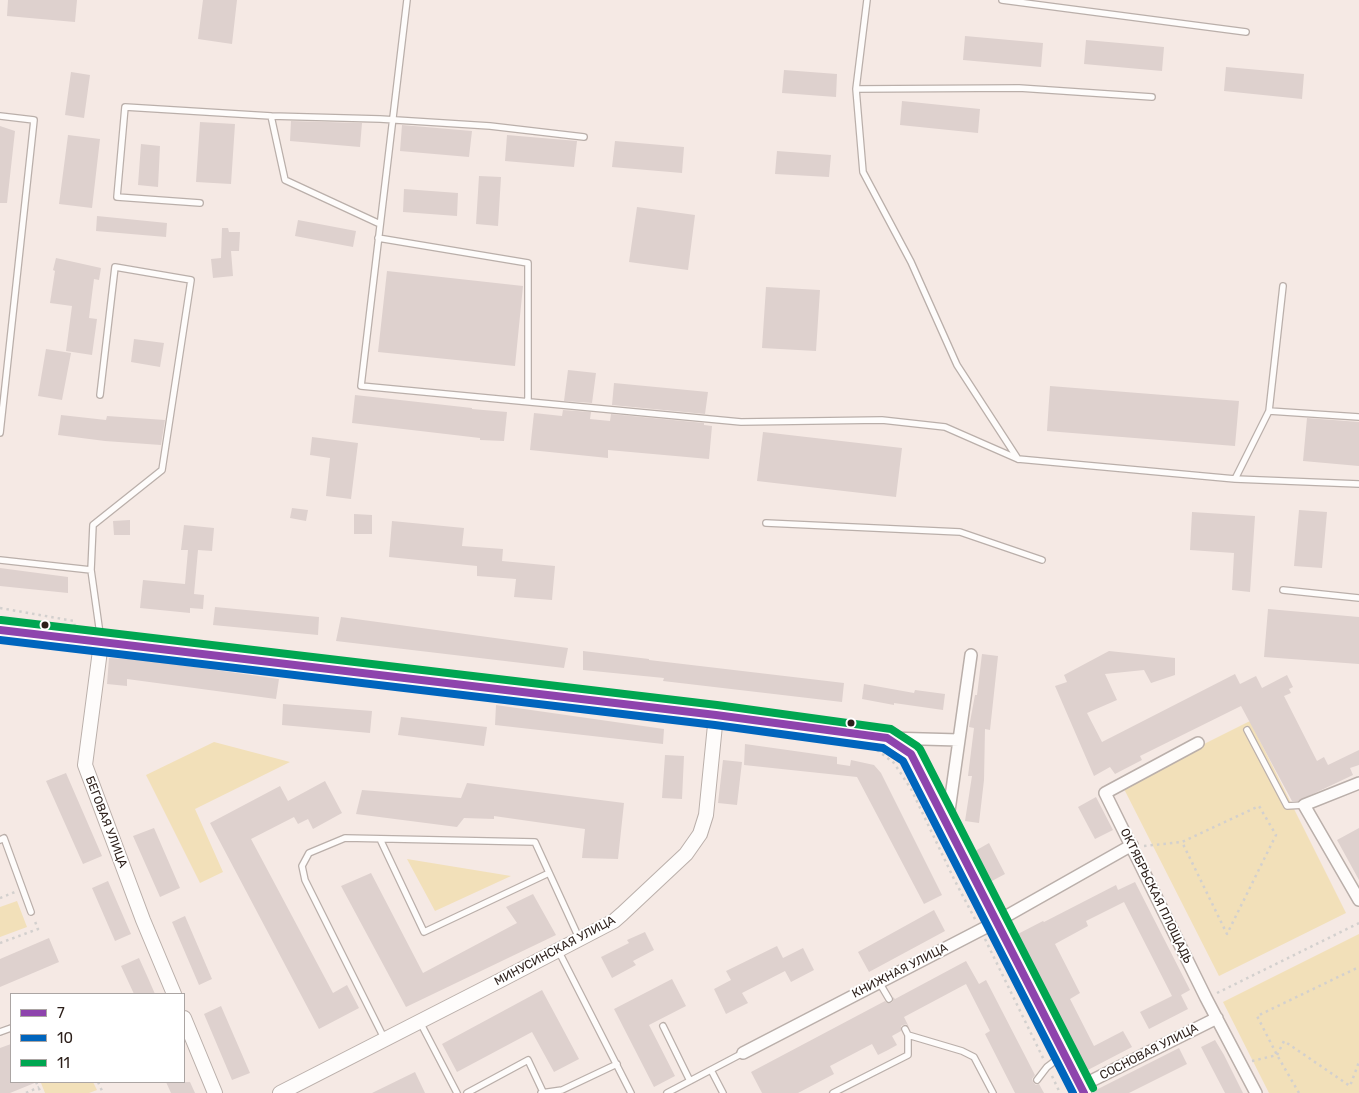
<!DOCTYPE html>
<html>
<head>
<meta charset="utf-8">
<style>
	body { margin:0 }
	#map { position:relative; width:1359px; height:1093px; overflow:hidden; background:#f5e9e4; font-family:Rubik,sans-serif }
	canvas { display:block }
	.legend { position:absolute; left:10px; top:993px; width:175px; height:90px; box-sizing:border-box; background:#fff; border:1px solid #aba5a3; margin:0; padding:6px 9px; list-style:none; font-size:15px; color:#2c1f1a }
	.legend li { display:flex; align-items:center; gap:10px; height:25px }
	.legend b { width:25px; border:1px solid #aba5a3 }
</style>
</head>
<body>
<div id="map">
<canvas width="1359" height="1093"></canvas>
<ul class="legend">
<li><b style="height:6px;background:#8e44ad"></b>7</li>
<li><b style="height:6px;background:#0065bd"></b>10</li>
<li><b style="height:6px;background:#00a651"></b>11</li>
</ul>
</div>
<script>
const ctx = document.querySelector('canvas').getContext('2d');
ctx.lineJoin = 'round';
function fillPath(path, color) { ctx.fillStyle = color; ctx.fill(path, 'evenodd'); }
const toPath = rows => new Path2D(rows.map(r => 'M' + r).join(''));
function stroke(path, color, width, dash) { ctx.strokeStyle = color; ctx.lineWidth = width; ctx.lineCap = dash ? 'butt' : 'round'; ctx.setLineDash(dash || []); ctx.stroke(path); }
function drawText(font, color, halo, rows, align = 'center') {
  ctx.font = font + ' Rubik,sans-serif'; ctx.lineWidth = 4; ctx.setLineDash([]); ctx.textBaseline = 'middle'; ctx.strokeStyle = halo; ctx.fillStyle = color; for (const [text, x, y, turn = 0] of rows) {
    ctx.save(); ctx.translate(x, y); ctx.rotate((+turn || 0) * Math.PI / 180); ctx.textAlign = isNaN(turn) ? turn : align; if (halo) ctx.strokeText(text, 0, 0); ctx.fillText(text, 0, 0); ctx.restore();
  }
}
fillPath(toPath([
	[1250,721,1346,913,1219,976,1122,785],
	[214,742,290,762,195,809,223,872,200,883,146,775],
	[407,859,511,876,435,911],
	[17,901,27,927,0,937,0,907],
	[1359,934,1359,1093,1269,1093,1223,1002],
	[42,1082,93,1082,97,1090,89,1093,45,1093,41,1083]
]), '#f2e0b9');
fillPath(toPath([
	[8,0,77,0,75,22,7,16],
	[203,0,237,0,232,44,198,39],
	[965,36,1043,43,1041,67,963,60],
	[1086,40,1164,47,1162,71,1084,64],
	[1226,67,1304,74,1302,99,1224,91],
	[784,70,837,74,836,97,782,93],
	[71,72,90,75,84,118,65,115],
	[902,101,980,109,978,133,900,125],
	[291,121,362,123,360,147,290,141],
	[200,122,235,124,231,184,196,182],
	[402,125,472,131,469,157,400,151],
	[0,126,15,131,7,203,0,203],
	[68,135,100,139,92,208,59,204],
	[507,135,577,141,574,167,505,161],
	[615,141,684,147,682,173,612,167],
	[141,144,160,146,158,187,138,185],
	[777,151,831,155,829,177,775,174],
	[479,176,501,177,498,226,476,224],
	[404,189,458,193,457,216,403,212],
	[637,207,695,215,688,270,629,262],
	[97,216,167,223,166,237,96,231],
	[298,220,356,231,353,247,295,236],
	[222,228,228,228,229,232,240,232,239,251,231,251,233,276,213,278,211,259,221,258],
	[56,258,101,268,99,280,94,279,89,318,97,319,92,355,66,351,72,306,50,303,55,271,53,270],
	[387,271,523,286,515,366,378,352],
	[766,287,820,290,816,351,762,348],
	[134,339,164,343,160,367,131,362],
	[46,349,71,353,62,400,38,396],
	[568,370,596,373,592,403,564,401],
	[614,383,708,392,705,414,612,405],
	[1050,386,1239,401,1235,446,1047,431],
	[355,395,472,408,472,409,507,412,504,441,480,440,480,438,352,423],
	[563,410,591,412,590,419,610,421,611,414,704,423,704,425,712,426,709,459,608,450,608,458,530,450,534,413,562,416],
	[61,415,106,420,107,416,165,420,161,445,105,441,58,435],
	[1307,418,1359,422,1359,466,1303,461],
	[763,432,902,448,896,497,757,481],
	[312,437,358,443,351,499,326,496,330,458,310,455],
	[292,508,308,510,306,521,290,518],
	[1299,510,1327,512,1322,568,1294,566],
	[1192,512,1255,516,1250,592,1232,590,1234,553,1190,550],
	[354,514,372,515,372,534,354,534],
	[130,520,130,535,114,535,113,521],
	[392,521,464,528,462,546,503,549,502,561,555,566,552,600,514,597,516,579,477,576,477,566,389,557],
	[184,525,214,528,212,551,198,550,194,594,204,595,203,609,190,608,190,613,140,608,143,580,185,584,188,550,181,550],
	[0,568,68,577,68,593,0,586],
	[215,607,319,617,318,635,213,625],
	[1268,609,1359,617,1359,664,1264,657],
	[341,617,568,648,564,668,336,641],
	[583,651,649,659,649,660,844,683,842,702,663,681,664,678,583,670],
	[1109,651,1175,658,1175,675,1151,683,1144,670,1105,674,1117,700,1087,713,1102,742,1235,674,1240,684,1256,676,1262,688,1287,675,1293,687,1289,689,1291,693,1284,696,1317,761,1324,757,1328,765,1359,750,1359,765,1350,768,1353,775,1298,801,1292,801,1241,706,1140,756,1142,760,1115,774,1110,767,1094,776,1055,686,1067,682,1064,675],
	[982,654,998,656,990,730,985,729,984,780,979,823,965,821,972,776,968,776,974,728,969,727,975,695,977,695],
	[109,658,145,660,279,679,276,699,127,679,127,686,107,684],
	[864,684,914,693,915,690,945,694,943,710,894,703,894,705,862,699],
	[283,704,372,711,370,733,282,725],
	[496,705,664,729,663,744,495,725],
	[401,717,487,727,484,746,398,735],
	[745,744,837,757,837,764,850,766,851,760,874,765,881,773,942,895,924,904,857,777,744,765],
	[665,755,684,756,682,799,662,798],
	[723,760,742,762,737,805,718,803],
	[66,773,102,856,83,864,46,781],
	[325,781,342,813,313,829,308,819,298,824,294,817,251,839,333,993,347,985,359,1008,319,1029,210,823,280,786,288,801],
	[467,783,624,803,618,859,582,858,585,829,494,816,494,819,464,818,457,827,356,814,362,790,461,798],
	[1096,797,1113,830,1095,839,1078,807],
	[154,828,180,888,160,897,133,836],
	[1359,828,1359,880,1337,840],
	[989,843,1005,874,990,882,975,851],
	[371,873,423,973,517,923,506,907,533,894,556,935,406,1007,341,886],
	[108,881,131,934,115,941,92,888],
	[1135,882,1190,990,1181,995,1188,1009,1149,1029,1140,1012,1172,996,1124,902,1086,921,1088,926,1055,944,1080,993,1070,999,1094,1046,1123,1031,1132,1047,1084,1072,1014,936,1043,921,1044,922,1116,885,1118,890],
	[934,910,945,931,869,972,858,952],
	[185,916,212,979,199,985,172,922],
	[645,932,654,950,633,961,636,965,612,978,601,957,629,943,627,940],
	[49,938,59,962,0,987,0,959],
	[777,946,783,958,803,948,814,970,791,982,785,971,742,993,748,1003,726,1014,714,989,731,980,726,971],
	[139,958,148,978,155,994,134,994,121,966],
	[966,961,979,984,986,980,1035,1075,1032,1079,1033,1082,1036,1085,1039,1084,1044,1093,1015,1093,985,1034,990,1031,966,984,904,1017,909,1027,906,1024,901,1026,901,1031,892,1036,897,1045,888,1050,878,1055,872,1044,830,1066,834,1074,798,1093,762,1093,751,1072,885,1001,887,1003,891,1003,893,1001,893,997,895,999],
	[672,979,686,1006,649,1025,675,1076,654,1087,614,1009],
	[542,990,579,1059,554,1072,532,1032,457,1072,442,1044],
	[221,1006,250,1073,232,1080,204,1014],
	[1215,1040,1224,1055,1243,1093,1225,1093,1201,1047],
	[11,1044,11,1082,37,1082,10,1093,0,1093,0,1048],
	[1179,1048,1187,1064,1129,1093,1093,1093,1092,1092],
	[415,1072,425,1093,372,1093],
	[166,1082,190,1082,195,1093,171,1093]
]), '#ded1ce');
const service = toPath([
	[407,0,361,386,741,422,882,420,945,427,1018,459,1235,479],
	[867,0,856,89,863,172,911,262,957,365,1018,459],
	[1002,0,1246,32],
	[856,89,1019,88,1152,97],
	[0,116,34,120,0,433],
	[271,116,380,119,490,126,584,137],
	[200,203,117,197,125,107,271,116,285,180,380,224],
	[378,238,528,263,528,401],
	[100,395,115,267,191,280,162,470,93,525,91,570,101,641],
	[1269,411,1283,286],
	[1359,417,1269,411,1235,479,1359,484],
	[766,523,960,532,1042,560],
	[0,560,91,570],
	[1283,590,1359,598],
	[1247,730,1287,806,1304,805],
	[380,839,424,932,549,873],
	[0,840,4,838,31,912],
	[558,950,631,1093],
	[879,982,889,999],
	[420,1022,457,1093],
	[663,1026,690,1081],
	[905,1029,908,1035,962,1051,974,1057,993,1093],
	[0,1032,11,1028],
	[385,1040,305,880,302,866,309,853,345,838,535,842,579,938],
	[711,1070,723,1093],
	[1037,1080,1047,1067,1064,1054],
	[467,1093,528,1060,543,1092],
	[541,1093,562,1090,617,1064],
	[667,1093,743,1053],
	[833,1093,908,1055,908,1035]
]);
const minor = toPath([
	[887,738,959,740],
	[1198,743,1105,793,1206,998,1256,1093],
	[1359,783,1304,805,1359,900],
	[947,825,971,655],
	[743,1053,996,922,1132,845],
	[1081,1086,1217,1018]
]);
const tertiary = toPath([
	[0,630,716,715,887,738,911,754,1084,1093],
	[101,643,85,765,143,920,174,994],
	[184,1018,215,1093],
	[280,1093,499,981,614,921,622,914,686,854,700,834,706,815,716,715]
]);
stroke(service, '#baafaa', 8);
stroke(minor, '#baafaa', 14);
stroke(tertiary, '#baafaa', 16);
stroke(toPath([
	[0,608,74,621,75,628],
	[877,750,894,763,911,789,954,879,976,921],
	[1144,846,1182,842,1259,806,1276,835,1227,934,1182,842],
	[0,898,15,892],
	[985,939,1044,1060],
	[0,943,38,929,34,919],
	[1217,993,1359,923],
	[1277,1055,1284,1041,1350,1086,1359,1062],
	[1252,1061,1277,1055],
	[1052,1076,1060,1093],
	[36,1082,41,1093],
	[98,1082,103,1093,102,1093],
	[26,1093,39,1087],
	[1299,1093,1277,1055,1257,1016,1359,967]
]), '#d3d0ce', 2.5, [2.5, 4]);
stroke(service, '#fefcfb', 5.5);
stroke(minor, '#fefcfb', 11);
stroke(tertiary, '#fefcfb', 14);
stroke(toPath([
	[0,630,716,715,887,738,911,754,1084,1093]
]), '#8e44ad', 8);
stroke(toPath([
	[0,640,715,725,883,748,903,761,1073,1093]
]), '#0065bd', 8);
stroke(toPath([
	[1,620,717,705,891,729,917,746,920,749,1093,1088]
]), '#00a651', 8);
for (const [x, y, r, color] of [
	[45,625,4.5,"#2c1f1a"],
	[851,723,4.5,"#2c1f1a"]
]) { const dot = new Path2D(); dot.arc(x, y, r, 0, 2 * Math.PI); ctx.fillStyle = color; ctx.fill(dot); stroke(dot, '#fff', 2); }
drawText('12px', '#2c1f1a', '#fff', [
	["БЕГОВАЯ УЛИЦА",106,822,69],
	["ОКТЯБРЬСКАЯ ПЛОЩАДЬ",1156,896,64],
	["МИНУСИНСКАЯ УЛИЦА",555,951,-28],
	["КНИЖНАЯ УЛИЦА",900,971,-27],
	["СОСНОВАЯ УЛИЦА",1149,1052,-27]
]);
</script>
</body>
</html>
